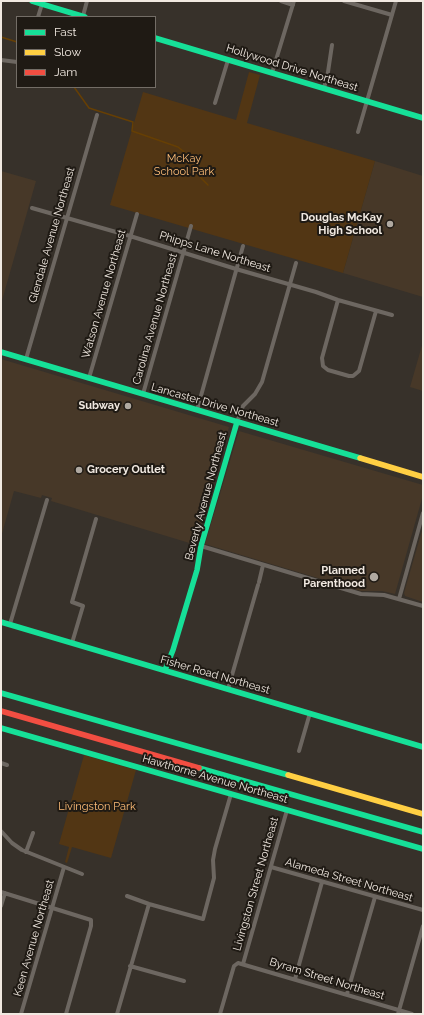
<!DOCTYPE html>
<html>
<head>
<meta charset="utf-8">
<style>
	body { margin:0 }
	#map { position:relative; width:424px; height:1015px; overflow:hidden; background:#37312a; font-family:Raleway,sans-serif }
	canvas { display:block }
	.frame { position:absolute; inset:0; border:2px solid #f1e9e1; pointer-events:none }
	.legend { position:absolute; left:16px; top:16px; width:140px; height:72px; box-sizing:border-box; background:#1f1a14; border:1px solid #736d66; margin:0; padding:5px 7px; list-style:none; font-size:12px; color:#f1e9e1 }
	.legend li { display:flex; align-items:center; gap:8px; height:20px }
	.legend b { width:20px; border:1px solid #736d66 }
</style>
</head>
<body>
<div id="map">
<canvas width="424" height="1015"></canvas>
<div class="frame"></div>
<ul class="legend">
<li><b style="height:5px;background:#16e098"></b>Fast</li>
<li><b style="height:5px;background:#ffcf43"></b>Slow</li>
<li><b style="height:5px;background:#f24e42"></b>Jam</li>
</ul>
</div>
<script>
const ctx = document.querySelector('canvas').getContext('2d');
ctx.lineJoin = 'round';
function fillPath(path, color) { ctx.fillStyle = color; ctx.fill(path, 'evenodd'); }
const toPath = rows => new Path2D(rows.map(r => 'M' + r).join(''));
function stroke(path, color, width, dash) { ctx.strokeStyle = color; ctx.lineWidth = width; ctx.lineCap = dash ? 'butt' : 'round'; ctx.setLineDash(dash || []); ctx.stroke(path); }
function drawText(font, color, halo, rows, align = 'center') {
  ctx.font = font + ' Raleway,sans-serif'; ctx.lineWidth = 4; ctx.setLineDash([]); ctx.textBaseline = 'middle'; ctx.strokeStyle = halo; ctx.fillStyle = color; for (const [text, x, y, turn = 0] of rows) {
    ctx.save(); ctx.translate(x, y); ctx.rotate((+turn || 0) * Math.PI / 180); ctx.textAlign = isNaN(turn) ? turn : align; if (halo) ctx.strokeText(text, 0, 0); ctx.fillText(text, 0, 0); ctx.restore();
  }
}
fillPath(toPath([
	[375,161,423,176,423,297,343,273],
	[1,171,36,181,1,304],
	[423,342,423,391,410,387],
	[1,359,229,427,196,545,51,501,52,498,42,495,41,498,14,491,1,537],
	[239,431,423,485,423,495,395,594,382,591,361,591,205,544],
	[423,527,423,602,405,596,404,593]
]), '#473828');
fillPath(toPath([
	[249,72,260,75,247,123,375,161,343,273,110,205,143,92,236,120],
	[84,755,136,770,111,858,72,847,67,863,65,862,69,847,59,844]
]), '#523614');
stroke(toPath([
	[1,37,17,42],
	[74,87,89,108,133,122,132,131,178,147,194,160,201,178,208,185]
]), '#663f04', 1.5);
stroke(toPath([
	[281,1,293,5],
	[344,1,392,15],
	[83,16,87,1],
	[38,17,42,4],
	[1,60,17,62],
	[272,73,294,1],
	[324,88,328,72,332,45],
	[215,103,228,60],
	[358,132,396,1],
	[32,208,130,236,236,269,316,292,338,300,392,315],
	[338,300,322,358,323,366,328,370,349,376,353,376,359,371,376,311],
	[26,359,97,115],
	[89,378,137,214],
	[143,394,191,226],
	[197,410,243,246],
	[237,422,243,406,255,394,262,382,296,263],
	[201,546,361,594,384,595,423,606],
	[259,582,263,565],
	[399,599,423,513],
	[10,624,47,500],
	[72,643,83,606,72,602,96,519],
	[228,689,258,585],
	[299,751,310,713],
	[1,763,7,765],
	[1,831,12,843,22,850,82,874],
	[26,852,33,833],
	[271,867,423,910],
	[1,892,91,920,91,926,66,1014],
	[127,896,149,904,203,919,214,878,213,860,215,849,231,794],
	[1,906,5,893],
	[243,964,287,810],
	[130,966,184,981],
	[295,979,322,882],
	[347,994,375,897],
	[21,1014,64,867],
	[117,1014,149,904],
	[220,1014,234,966,238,963,412,1014],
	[398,1014,423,926]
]), '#6d6761', 4);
stroke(toPath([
	[32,1,85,17],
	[155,38,423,118],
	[1,352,360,458],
	[1,622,423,747],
	[165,670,173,650,197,570,201,546,237,422],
	[1,693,288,775],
	[1,728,423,849],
	[199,768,423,832]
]), '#16e098', 5.5);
stroke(toPath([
	[360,458,423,477],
	[288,775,423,814]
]), '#ffcf43', 5.5);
stroke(toPath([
	[1,711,199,768]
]), '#f24e42', 5.5);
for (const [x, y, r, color] of [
	[390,224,4,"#b0a9a1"],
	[128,406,4,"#b0a9a1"],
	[79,470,4,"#b0a9a1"],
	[374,577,5,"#b0a9a1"]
]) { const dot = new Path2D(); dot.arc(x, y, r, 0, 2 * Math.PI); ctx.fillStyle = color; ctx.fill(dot); stroke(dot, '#1f1a14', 1.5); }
drawText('11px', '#f1e9e1', '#1f1a14', [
	["Hollywood Drive Northeast",292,68,17],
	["Glendale Avenue Northeast",52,235,-74],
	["Phipps Lane Northeast",215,252,17],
	["Watson Avenue Northeast",104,294,-74],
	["Carolina Avenue Northeast",155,319,-74],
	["Lancaster Drive Northeast",215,405,16],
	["Beverly Avenue Northeast",206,496,-75],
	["Fisher Road Northeast",215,675,16],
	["Hawthorne Avenue Northeast",215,779,16],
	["Alameda Street Northeast",349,880,16],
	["Livingston Street Northeast",256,884,-74],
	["Keen Avenue Northeast",34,938,-74],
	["Byram Street Northeast",327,979,17]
]);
drawText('11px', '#ffbe78', '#1f1a14', [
	["McKay",184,159],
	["School Park",184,172],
	["Livingston Park",97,807]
]);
drawText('bold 11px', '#f1e9e1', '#1f1a14', [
	["Douglas McKay",382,218],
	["High School",382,231],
	["Subway",120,406],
	["Grocery Outlet",87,470,"left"],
	["Planned",365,571],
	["Parenthood",365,584]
], 'right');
</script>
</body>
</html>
